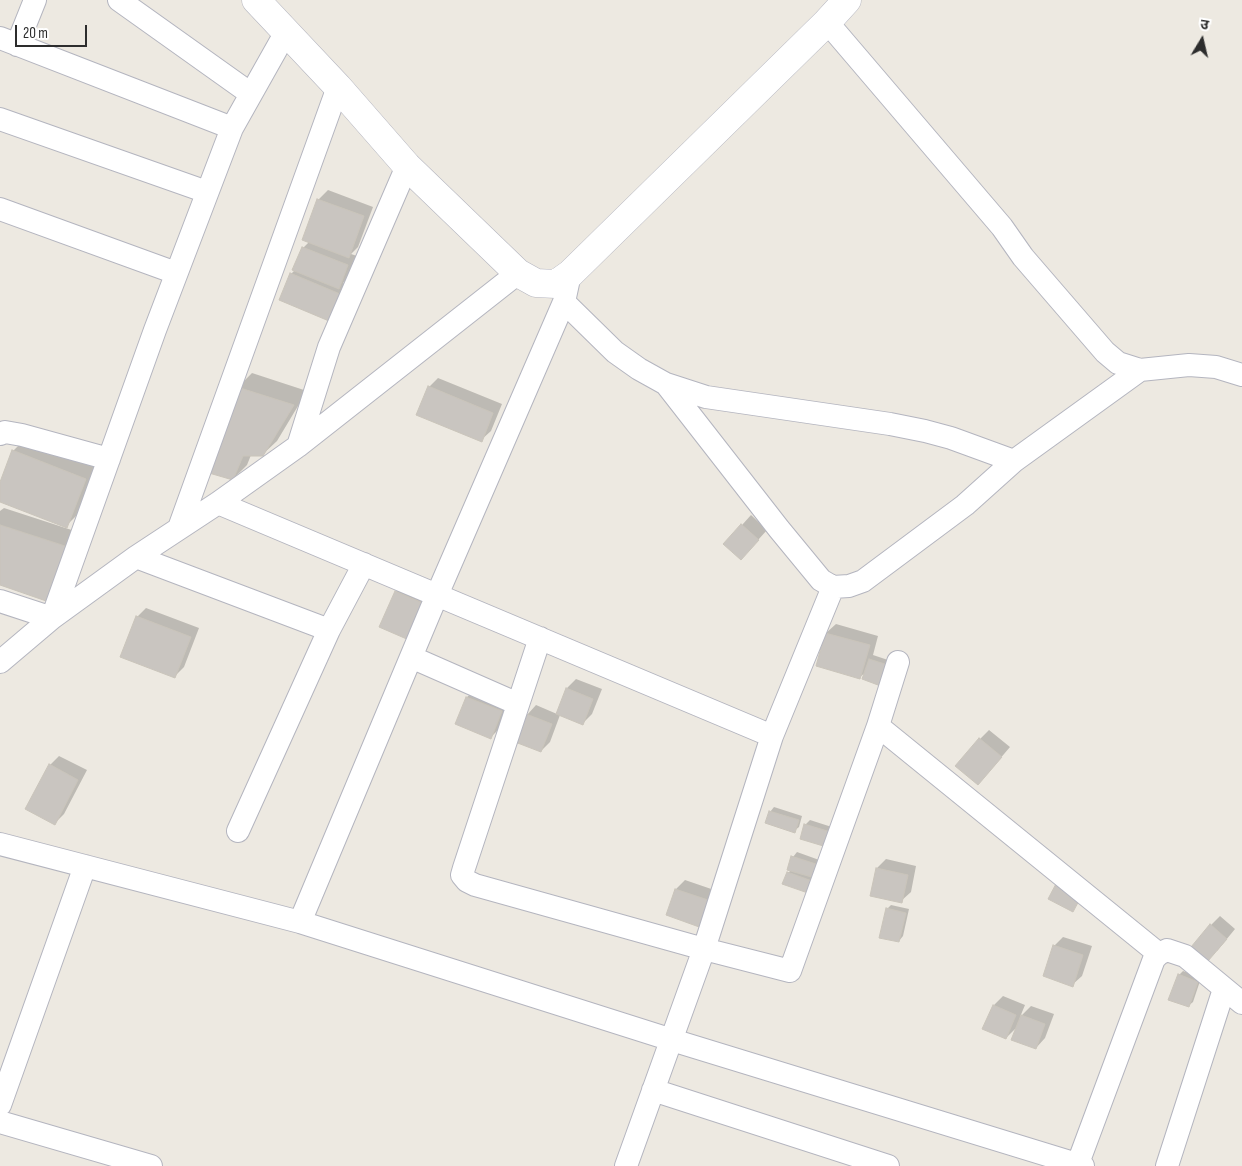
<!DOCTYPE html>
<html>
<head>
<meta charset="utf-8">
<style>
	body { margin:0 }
	#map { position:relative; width:1242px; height:1166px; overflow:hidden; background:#ede9e1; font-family:"Sofia Sans Condensed","Noto Sans Devanagari",sans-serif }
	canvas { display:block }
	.north { position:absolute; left:1177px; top:15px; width:50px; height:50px; -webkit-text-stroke:4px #fff; paint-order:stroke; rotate:9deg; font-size:14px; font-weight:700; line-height:20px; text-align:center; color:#2d2d2d }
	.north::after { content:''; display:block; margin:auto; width:18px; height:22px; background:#2d2d2d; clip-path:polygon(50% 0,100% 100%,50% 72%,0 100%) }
	.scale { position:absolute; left:15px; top:25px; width:72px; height:22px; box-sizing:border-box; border:2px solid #2d2d2d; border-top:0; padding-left:6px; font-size:15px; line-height:18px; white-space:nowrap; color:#2d2d2d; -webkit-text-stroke:4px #fff; paint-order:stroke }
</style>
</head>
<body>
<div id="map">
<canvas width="1242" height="1166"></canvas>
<div class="north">उ</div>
<div class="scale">20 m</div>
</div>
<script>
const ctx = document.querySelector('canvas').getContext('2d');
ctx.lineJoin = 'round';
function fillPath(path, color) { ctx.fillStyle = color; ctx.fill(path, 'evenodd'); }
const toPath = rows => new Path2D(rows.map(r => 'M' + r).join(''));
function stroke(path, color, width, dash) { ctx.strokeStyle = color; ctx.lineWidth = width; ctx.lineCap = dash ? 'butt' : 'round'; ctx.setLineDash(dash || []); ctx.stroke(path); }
fillPath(toPath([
	[328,190,373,207,358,247,351,254,357,256,348,278,343,283,348,285,338,311,291,274,295,270,303,248,309,242,318,200],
	[252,373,307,391,277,441,262,455,251,455,247,465,233,479,238,387],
	[438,378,502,404,491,431,481,440,429,387],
	[27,437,99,465,80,512,66,526,0,500,0,485,13,451],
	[4,508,84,534,52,601,0,584,0,511],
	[751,515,767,530,750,549,725,544],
	[405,583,433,594,409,639,396,592],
	[146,608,199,628,184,667,175,676,137,617],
	[836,624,878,636,873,655,897,663,866,672,860,677,817,665,826,633],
	[576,679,602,689,592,714,583,723,560,715,550,742,541,751,527,715,536,705,557,714,567,688],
	[477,688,511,702,500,728,491,737,457,723,467,697],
	[989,730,1010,747,987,774,980,739],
	[59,756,87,770,64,814,55,823,50,765],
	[774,807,802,816,799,827,794,831,770,812],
	[810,820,838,829,834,842,805,825],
	[797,852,822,861,812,888,788,873,791,870,793,857],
	[886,859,916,866,911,892,901,901,877,868],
	[685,880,720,892,711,917,676,889],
	[891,905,909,909,903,936,899,941,887,909],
	[1220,916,1235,929,1217,951,1211,925],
	[1063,937,1092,946,1082,976,1072,985,1054,946],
	[1183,971,1201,978,1193,1002,1188,1006,1179,975],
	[1003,996,1025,1005,1020,1017,1031,1006,1054,1014,1045,1038,1036,1048,1018,1026,1006,1038,994,1005]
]), '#0003');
const building = toPath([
	[317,199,364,216,349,258,302,240,317,199],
	[302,247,348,265,339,289,292,270,302,247],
	[290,273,340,294,329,321,279,300,290,273],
	[428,386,493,413,482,442,416,415,428,386],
	[237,387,294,405,263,456,243,456,233,480,209,473,237,387],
	[12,450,86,479,67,528,0,502,0,482,12,450],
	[741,524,759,540,741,560,723,544,741,524],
	[0,525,71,548,52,603,0,585,0,525],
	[395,591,425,604,409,640,379,627,395,591],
	[136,616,191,637,175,678,120,657,136,616],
	[825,633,870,645,860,679,816,666,825,633],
	[869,659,894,667,886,688,862,679,869,659],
	[566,688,593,699,583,725,556,714,566,688],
	[466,697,502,711,491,739,455,724,466,697],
	[526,714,552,724,541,752,515,742,526,714],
	[979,738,1002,757,978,785,955,766,979,738],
	[49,764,78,780,55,825,25,809,49,764],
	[769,811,799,820,795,833,765,823,769,811],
	[804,824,834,833,830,848,800,839,804,824],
	[791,856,819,865,815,878,787,870,791,856],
	[876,868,908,875,902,903,870,896,876,868],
	[787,872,812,881,808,893,782,884,787,872],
	[1058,880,1083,893,1073,912,1048,899,1058,880],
	[675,889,711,901,702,928,666,915,675,889],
	[886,908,906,913,899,942,879,938,886,908],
	[1210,924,1227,939,1208,961,1191,947,1210,924],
	[1053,945,1083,955,1073,987,1043,976,1053,945],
	[1178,974,1198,982,1189,1007,1168,1000,1178,974],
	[993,1005,1016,1015,1006,1039,982,1029,993,1005],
	[1021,1015,1045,1024,1036,1049,1011,1040,1021,1015]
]);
fillPath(building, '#c9c5c0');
stroke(building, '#c9c4ba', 1);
const street = toPath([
	[119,0,251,94],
	[827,22,1002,227,1023,257,1105,352,1118,363,1140,370,1189,365,1216,367,1242,375],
	[0,38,232,128],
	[17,45,35,0],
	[0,119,207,192],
	[0,209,176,273],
	[564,302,615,352,639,369,666,384,706,397,890,424,925,431,951,438,1014,461],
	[666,384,779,529,821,580,833,587,849,586,863,581,965,505,1014,461,1140,370],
	[0,434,5,432,22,435,109,459],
	[298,446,329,347,407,166],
	[218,503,772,736],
	[179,528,338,87],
	[136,557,329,630],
	[0,601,52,618,155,330,232,128,286,32],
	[540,638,464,868,462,875,467,881,475,885,704,949,790,971,878,726,1159,954],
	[411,657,518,704],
	[0,662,52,618,136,557,218,503,298,446,518,273],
	[878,726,898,662],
	[238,831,329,630,364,564],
	[0,844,300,922,672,1040,1083,1166],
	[300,922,437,595,564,302,570,274],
	[653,1090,888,1166],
	[0,1105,85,866],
	[0,1122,151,1166],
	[626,1166,704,949,772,736,833,587],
	[1077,1166,1154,959,1159,954,1167,950,1185,956,1242,1003],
	[1167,1166,1224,989]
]);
const secondary = toPath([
	[256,0,338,87,407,166,518,273,536,283,556,284,570,274,827,22,847,0]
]);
stroke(street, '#b4b5bf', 24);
stroke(secondary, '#b4b5bf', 29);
stroke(street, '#fff', 22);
stroke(secondary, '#fff', 28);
</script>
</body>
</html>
